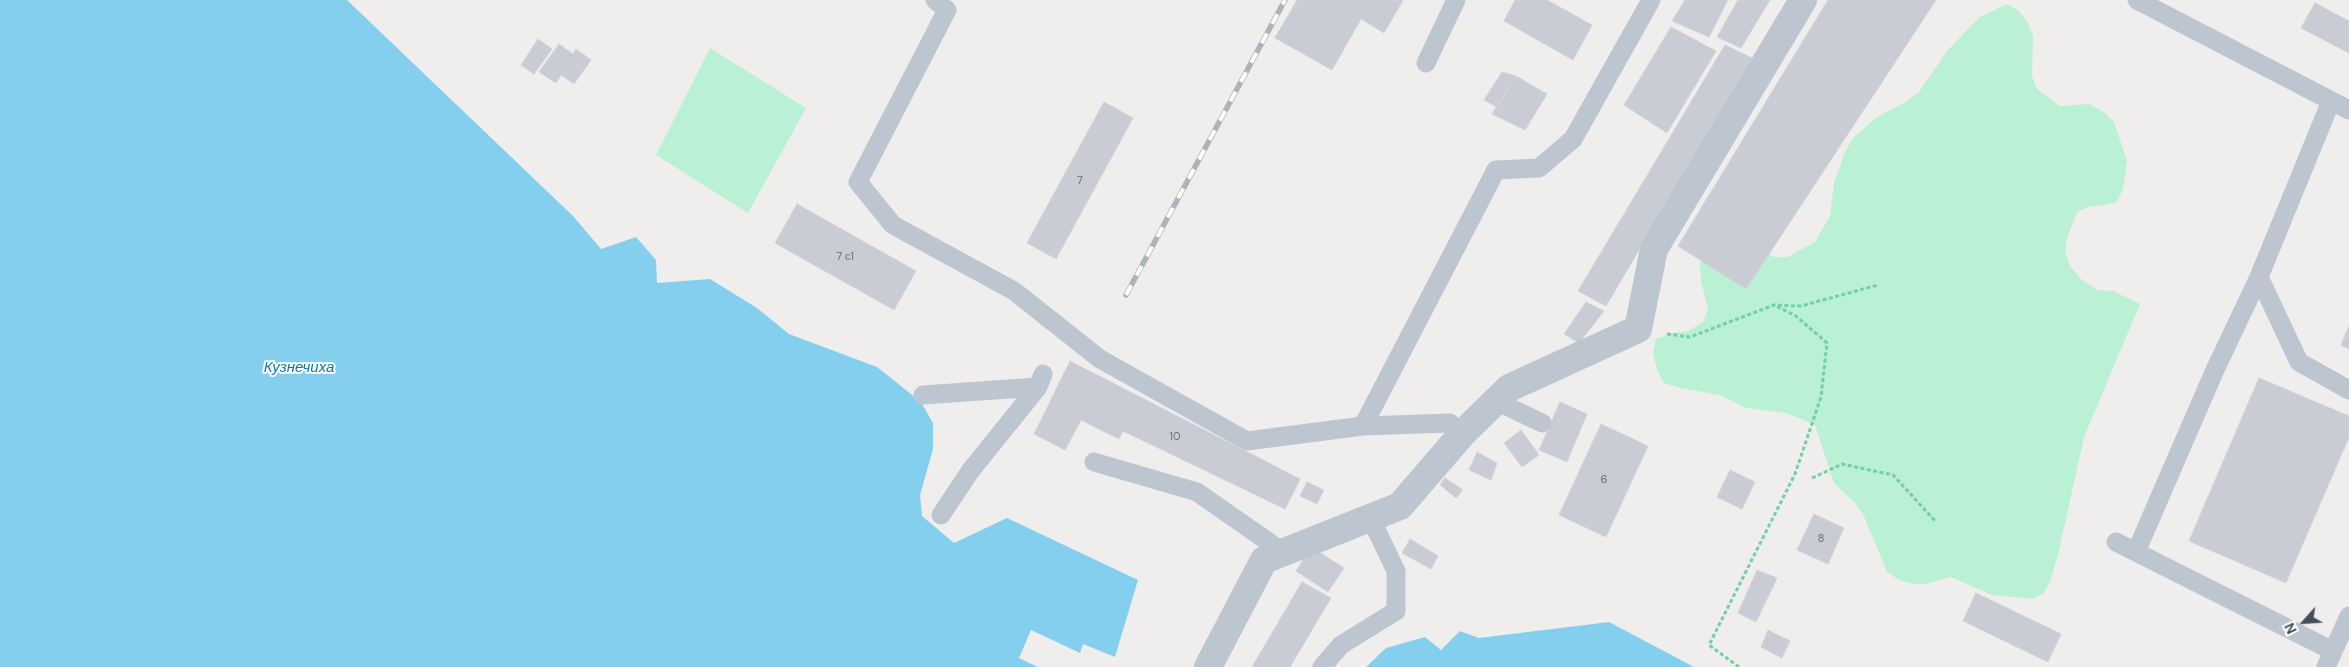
<!DOCTYPE html>
<html>
<head>
<meta charset="utf-8">
<style>
	body { margin:0 }
	#map { position:relative; width:2349px; height:667px; overflow:hidden; background:#f0eeed; font-family:"DM Sans",sans-serif }
	canvas { display:block }
	.north { position:absolute; left:2279px; top:597px; width:50px; height:50px; -webkit-text-stroke:4px #fff; paint-order:stroke; rotate:244deg; font-size:14px; font-weight:700; line-height:20px; text-align:center; color:#454f5b }
	.north::after { content:''; display:block; margin:auto; width:18px; height:22px; background:#454f5b; clip-path:polygon(50% 0,100% 100%,50% 72%,0 100%) }
</style>
</head>
<body>
<div id="map">
<canvas width="2349" height="667"></canvas>
<div class="north">N</div>
</div>
<script>
const ctx = document.querySelector('canvas').getContext('2d');
ctx.lineJoin = 'round';
function fillPath(path, color) { ctx.fillStyle = color; ctx.fill(path, 'evenodd'); }
const toPath = rows => new Path2D(rows.map(r => 'M' + r).join(''));
function stroke(path, color, width, dash) { ctx.strokeStyle = color; ctx.lineWidth = width; ctx.lineCap = dash ? 'butt' : 'round'; ctx.setLineDash(dash || []); ctx.stroke(path); }
function drawText(font, color, halo, rows, align = 'center') {
  ctx.font = font + ' "DM Sans",sans-serif'; ctx.lineWidth = 4; ctx.setLineDash([]); ctx.textBaseline = 'middle'; ctx.strokeStyle = halo; ctx.fillStyle = color; for (const [text, x, y, turn = 0] of rows) {
    ctx.save(); ctx.translate(x, y); ctx.rotate((+turn || 0) * Math.PI / 180); ctx.textAlign = isNaN(turn) ? turn : align; if (halo) ctx.strokeText(text, 0, 0); ctx.fillText(text, 0, 0); ctx.restore();
  }
}
fillPath(toPath([
	[2007,4,2019,11,2028,23,2033,36,2032,76,2037,89,2060,106,2089,104,2104,112,2114,122,2127,161,2123,189,2117,202,2104,205,2088,207,2077,212,2067,238,2065,252,2070,266,2082,280,2097,290,2113,291,2140,304,2084,437,2058,555,2050,581,2044,593,2033,599,1992,595,1951,577,1925,584,1912,584,1899,580,1887,572,1863,514,1855,503,1834,483,1815,425,1786,413,1746,408,1720,395,1680,388,1664,383,1657,369,1653,354,1656,339,1672,333,1688,331,1703,322,1708,309,1701,281,1700,263,1707,249,1759,249,1774,257,1788,257,1815,242,1830,216,1834,183,1845,152,1853,138,1877,117,1906,102,1919,92,1947,51,1968,29,1980,17],
	[710,48,806,108,748,213,656,155]
]), '#baf0d4');
fillPath(toPath([
	[0,0,347,0,574,217,601,249,636,237,656,260,657,283,710,279,757,308,789,334,877,367,921,402,933,423,933,449,920,495,922,516,954,543,1007,518,1138,580,1115,657,1083,644,1080,653,1031,630,1019,658,1038,667,0,667],
	[1609,622,1694,667,1366,667,1386,648,1425,637,1441,650,1460,631,1479,638]
]), '#85cfee');
const building = toPath([
	[1297,0,1403,0,1384,33,1361,19,1332,70,1275,38,1297,0],
	[1515,0,1547,0,1592,25,1573,60,1504,21,1515,0],
	[1685,0,1728,0,1709,37,1672,21,1685,0],
	[1738,0,1770,0,1741,48,1717,37,1738,0],
	[1828,0,1936,0,1746,289,1678,246,1828,0],
	[2315,3,2349,21,2349,53,2301,28,2315,3],
	[1671,27,1716,51,1667,133,1624,105,1671,27],
	[538,39,552,49,534,74,521,65,538,39],
	[559,44,573,54,576,49,591,60,574,84,561,75,556,83,539,72,559,44],
	[1725,45,1752,58,1606,306,1578,291,1725,45],
	[1502,72,1516,76,1497,107,1484,100,1502,72],
	[1516,76,1547,94,1525,130,1492,114,1516,76],
	[1104,102,1133,118,1056,259,1027,243,1104,102],
	[797,204,916,271,894,310,775,243,797,204],
	[1586,302,1604,311,1579,343,1564,334,1586,302],
	[2349,326,2349,349,2341,345,2349,326],
	[1070,361,1300,479,1285,509,1123,431,1119,439,1081,420,1065,450,1034,434,1070,361],
	[2259,378,2349,416,2349,437,2286,583,2189,541,2259,378],
	[1560,402,1587,414,1567,462,1539,450,1560,402],
	[1601,424,1648,446,1606,537,1559,515,1601,424],
	[1521,430,1539,455,1522,467,1504,443,1521,430],
	[1477,452,1497,463,1491,480,1469,470,1477,452],
	[1730,470,1755,482,1742,509,1717,497,1730,470],
	[1445,478,1463,490,1456,498,1440,485,1445,478],
	[1307,482,1324,490,1317,504,1300,496,1307,482],
	[1814,514,1844,528,1828,564,1797,550,1814,514],
	[1410,539,1438,556,1431,569,1402,553,1410,539],
	[1311,547,1344,568,1328,592,1296,571,1311,547],
	[1757,570,1777,578,1756,622,1738,613,1757,570],
	[1302,582,1331,598,1290,667,1252,667,1302,582],
	[1976,593,2061,634,2048,662,1963,621,1976,593],
	[1768,630,1790,641,1782,658,1761,647,1768,630]
]);
fillPath(building, '#c9ccd4');
stroke(building, '#d1d3d9', 1);
stroke(toPath([
	[1667,334,1690,337,1774,305,1801,306,1878,285],
	[1812,478,1842,464,1893,475,1936,522],
	[1739,667,1709,645,1795,474,1821,397,1827,343,1796,316,1774,305]
]), '#71cfa9', 3, [4, 2.5]);
stroke(toPath([
	[935,0,947,10,858,182,893,225,1014,291,1100,359,1247,441,1363,426,1496,170,1539,168,1573,139,1651,0],
	[2137,0,2349,110],
	[1426,63,1456,0],
	[2331,101,2259,277,2299,362,2349,390],
	[923,395,1038,387],
	[1496,401,1542,423],
	[1363,426,1450,423,1462,434],
	[1094,462,1197,492,1283,552],
	[941,515,971,470,1038,387,1043,374],
	[2116,542,2333,651],
	[2136,552,2214,372,2259,277],
	[1322,667,1341,645,1396,611,1396,571,1371,519],
	[2326,667,2349,616]
]), '#bdc6d0', 19);
stroke(toPath([
	[1208,667,1264,560,1400,506,1462,434,1509,388,1638,329,1654,249,1803,0]
]), '#bdc6d0', 28);
const rail = toPath([
	[1126,295,1285,0]
]);
stroke(rail, '#afb2b8', 5.5);
stroke(rail, '#fff', 4, [11]);
drawText('11px', '#666e79', null, [
	["7",1080,181],
	["7 с1",845,257],
	["10",1175,437],
	["6",1604,480],
	["8",1821,539]
]);
drawText('italic 15px', '#087bac', '#fff', [
	["Кузнечиха",299,368]
]);
</script>
</body>
</html>
